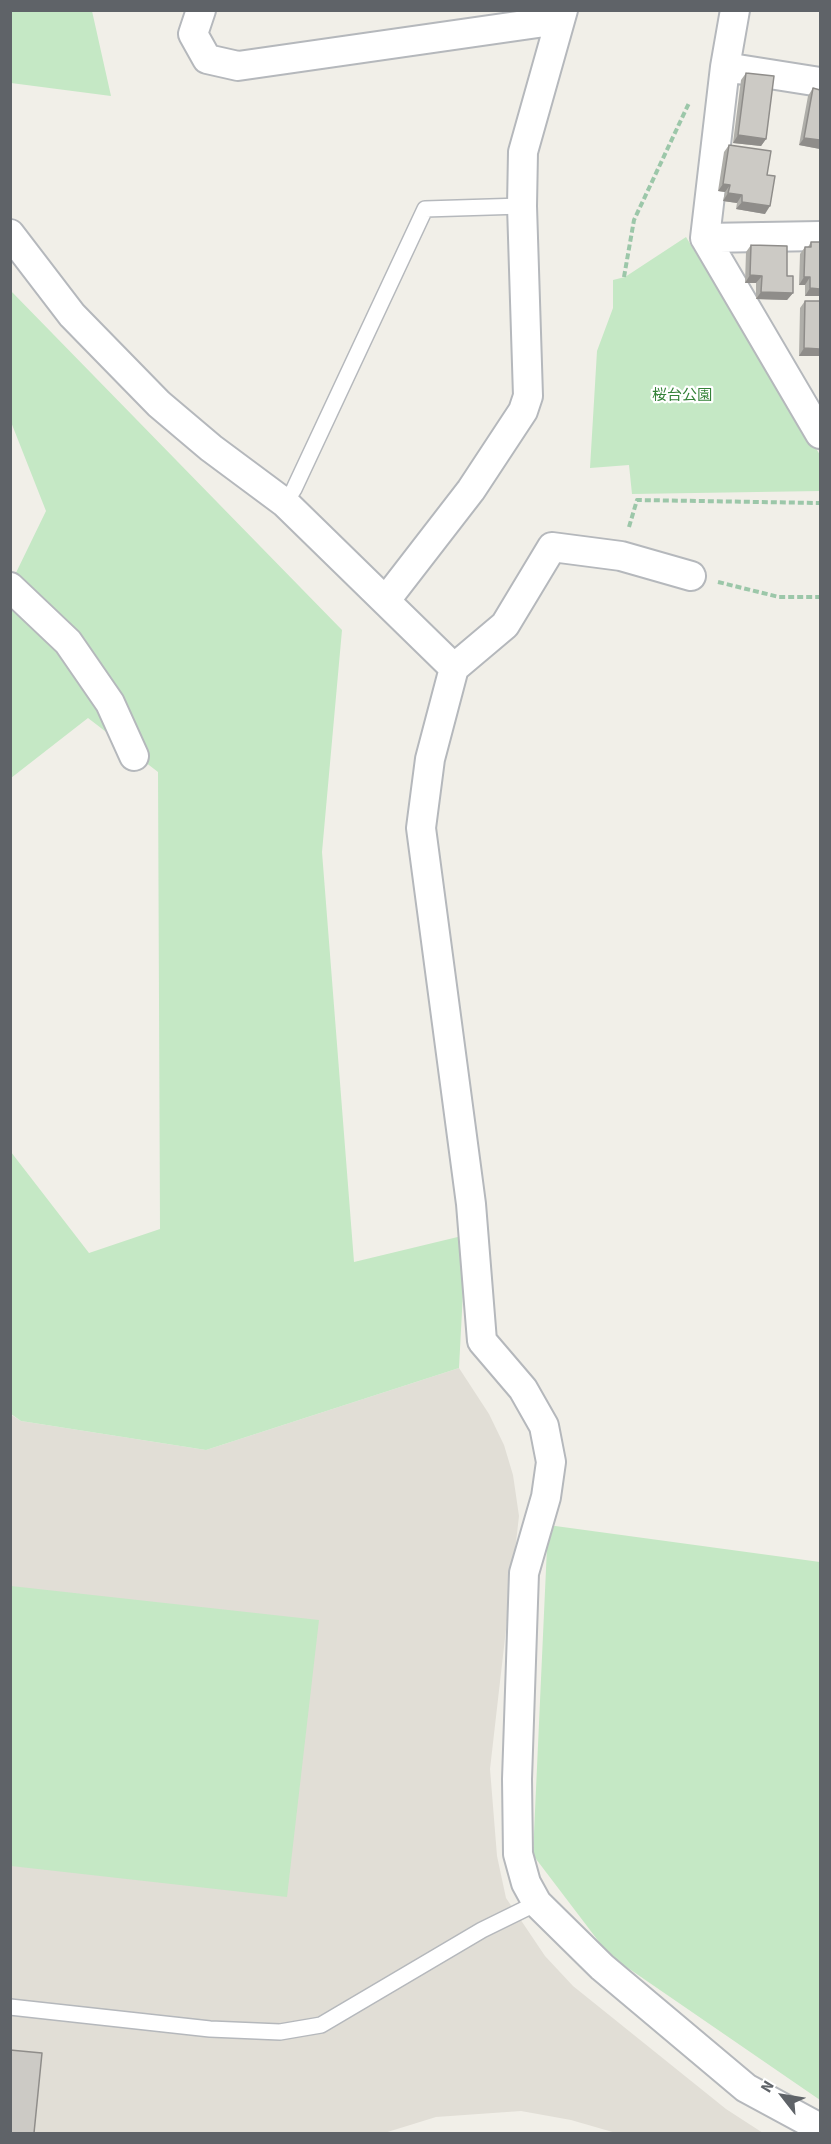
<!DOCTYPE html>
<html>
<head>
<meta charset="utf-8">
<style>
	body { margin:0 }
	#map { position:relative; width:831px; height:2144px; overflow:hidden; background:#f1efe8; font-family:"Source Sans 3",sans-serif }
	canvas { display:block }
	.frame { position:absolute; inset:0; border:12px solid #5f6368; pointer-events:none }
	.north { position:absolute; left:753px; top:2066px; width:60px; height:60px; -webkit-text-stroke:4px #fff; paint-order:stroke; rotate:301deg; font-size:16px; font-weight:700; line-height:24px; text-align:center; color:#5f6368 }
	.north::after { content:''; display:block; margin:auto; width:21px; height:27px; background:#5f6368; clip-path:polygon(50% 0,100% 100%,50% 72%,0 100%) }
</style>
</head>
<body>
<div id="map">
<canvas width="831" height="2144"></canvas>
<div class="frame"></div>
<div class="north">N</div>
</div>
<script>
const ctx = document.querySelector('canvas').getContext('2d');
ctx.lineJoin = 'round';
function fillPath(path, color) { ctx.fillStyle = color; ctx.fill(path, 'evenodd'); }
const toPath = rows => new Path2D(rows.map(r => 'M' + r).join(''));
function stroke(path, color, width, dash) { ctx.strokeStyle = color; ctx.lineWidth = width; ctx.lineCap = dash ? 'butt' : 'round'; ctx.setLineDash(dash || []); ctx.stroke(path); }
function drawText(font, color, halo, rows, align = 'center') {
  ctx.font = font + ' "Source Sans 3","Noto Sans JP",sans-serif'; ctx.lineWidth = 4.5; ctx.setLineDash([]); ctx.textBaseline = 'middle'; ctx.strokeStyle = halo; ctx.fillStyle = color; for (const [text, x, y, turn = 0] of rows) {
    ctx.save(); ctx.translate(x, y); ctx.rotate((+turn || 0) * Math.PI / 180); ctx.textAlign = isNaN(turn) ? turn : align; if (halo) ctx.strokeText(text, 0, 0); ctx.fillText(text, 0, 0); ctx.restore();
  }
}
fillPath(toPath([
	[459,1368,489,1414,504,1445,513,1475,519,1516,490,1769,497,1856,506,1898,545,1956,573,1986,726,2109,763,2133,616,2133,571,2120,521,2111,436,2117,381,2134,11,2133,10,1414,21,1421,206,1450]
]), '#e1ded6');
fillPath(toPath([
	[11,10,92,11,111,96,11,83],
	[686,237,820,455,820,491,632,494,629,465,590,468,597,351,613,308,613,280,625,277],
	[11,291,342,630,322,852,354,1262,466,1235,459,1368,206,1450,21,1421,11,1414,11,1152,89,1253,160,1229,158,772,88,718,11,778,11,583,46,511,11,422],
	[548,1525,820,1562,820,2100,609,1955,533,1855],
	[11,1586,319,1620,287,1897,11,1866]
]), '#c5e8c5');
const lane = toPath([
	[285,503,294,489,425,209,522,206],
	[10,2007,210,2029,280,2032,321,2025,482,1930,537,1903]
]);
const street = toPath([
	[201,10,193,34,207,59,238,66,559,20],
	[735,10,725,67,705,238,820,434],
	[725,67,820,82],
	[10,234,72,315,159,404,211,448,285,503,454,668,430,759,421,828,471,1204,482,1341,523,1389,544,1426,551,1462,546,1497,524,1573,517,1779,518,1854,526,1883,537,1903,602,1967,746,2088,820,2128],
	[705,238,820,236],
	[10,587,68,642,110,703,134,756],
	[386,600,471,490,523,411,528,396,522,206,523,152,563,10],
	[454,668,505,625,552,547,621,556,691,576]
]);
stroke(lane, '#b5b8bc', 18);
stroke(street, '#b5b8bc', 32);
stroke(toPath([
	[624,277,634,220,689,103],
	[629,527,637,500,820,503],
	[718,582,779,597,820,597]
]), '#9cc7a9', 4, [6, 3]);
stroke(lane, '#fff', 15);
stroke(street, '#fff', 28);
fillPath(toPath([
	[746,73,766,139,761,146,733,143,741,80],
	[813,88,820,149,799,145,808,96],
	[729,145,767,175,765,214,736,209,737,203,723,201,725,192,718,191,724,152],
	[811,242,820,296,805,296,805,285,799,285,800,254,805,247,808,247],
	[751,245,787,276,793,293,787,300,756,299,756,283,745,283,746,252],
	[805,301,820,301,820,356,799,356,800,308]
]), '#afaea9');
fillPath(toPath([
	[738,135,766,139,761,146,733,143],
	[804,138,820,140,820,149,799,145],
	[723,184,730,185,725,192,718,191],
	[728,193,742,195,737,203,723,201],
	[742,202,770,206,765,214,736,209],
	[750,275,762,276,756,283,745,283],
	[804,277,810,277,805,285,799,285],
	[810,288,820,289,820,296,805,296],
	[761,292,793,293,787,300,756,299],
	[804,348,820,349,820,356,799,356]
]), '#8f8d8a');
const building = toPath([
	[746,73,774,76,766,139,738,135,746,73],
	[813,88,820,90,820,140,804,138,813,88],
	[729,145,771,151,767,175,775,176,770,206,742,202,742,195,728,193,730,185,723,184,729,145],
	[811,242,820,242,820,289,810,288,810,277,804,277,805,247,811,247,811,242],
	[751,245,787,246,787,276,793,276,793,293,761,292,762,276,750,275,751,245],
	[805,301,820,301,820,349,804,348,805,301],
	[10,2050,42,2053,34,2133,10,2133,10,2050]
]);
fillPath(building, '#cccac5');
stroke(building, '#8f8d8a', 1.5);
drawText('15px', '#348238', '#fff', [
	["桜台公園",682,397]
]);
</script>
</body>
</html>
